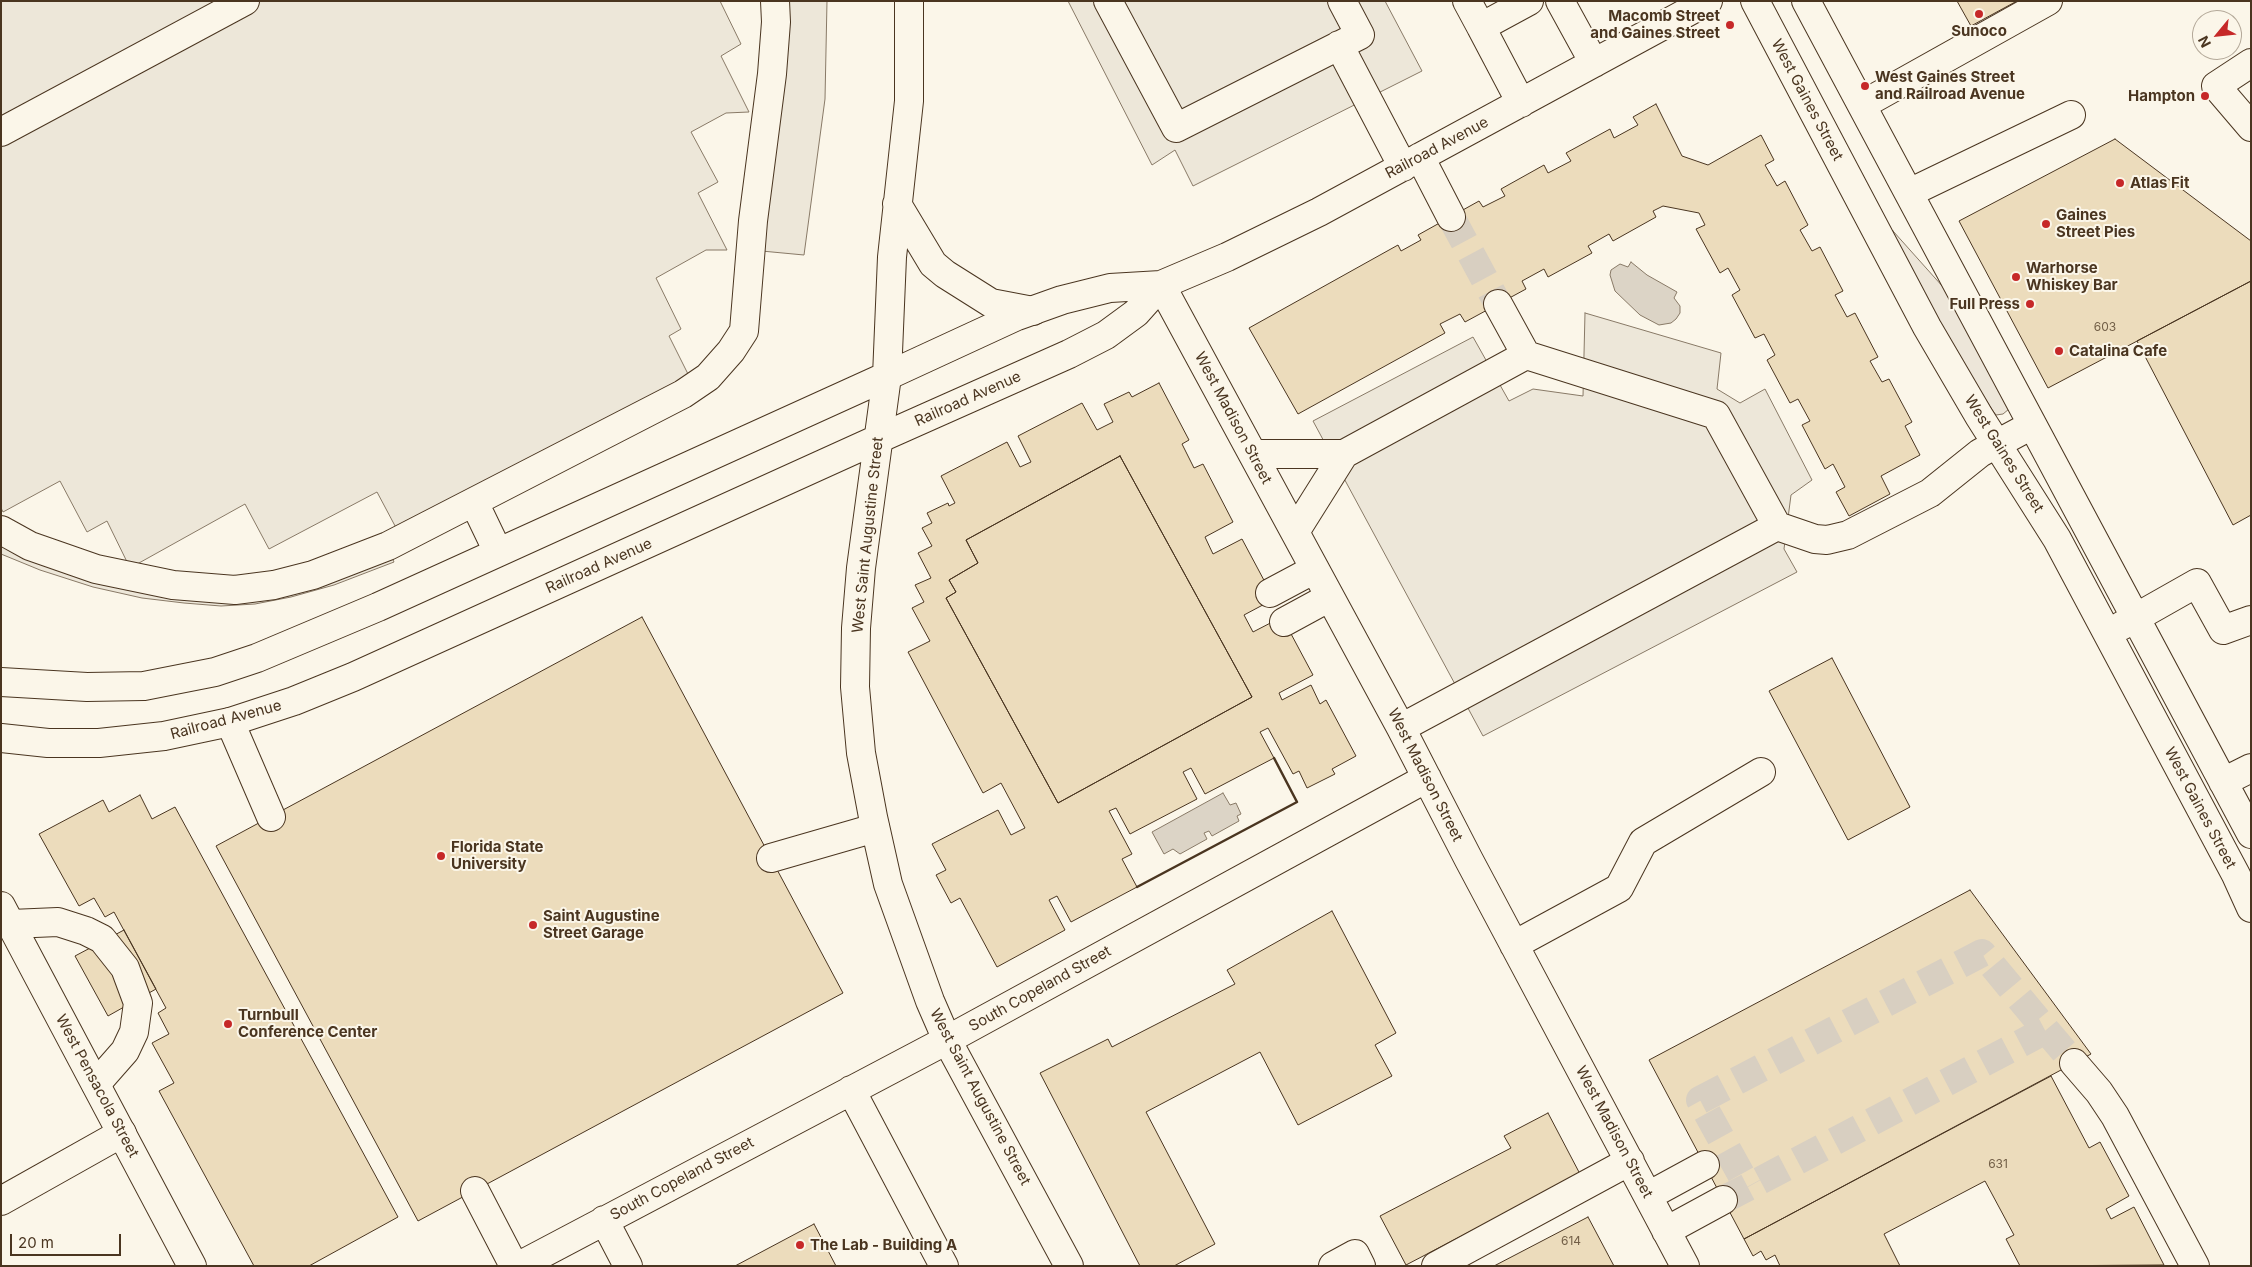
<!DOCTYPE html>
<html>
<head>
<meta charset="utf-8">
<style>
	body { margin:0 }
	#map { position:relative; width:2252px; height:1267px; overflow:hidden; background:#fbf6e9; font-family:Inter,sans-serif }
	canvas { display:block }
	.frame { position:absolute; inset:0; border:2px solid #4a3520; pointer-events:none }
	.north { position:absolute; left:2192px; top:10px; width:50px; height:50px; box-sizing:border-box; background:#fbf6e9; border:1px solid #b4a999; border-radius:50%; rotate:242deg; font-size:14px; font-weight:700; line-height:20px; text-align:center; color:#4a3520 }
	.north::after { content:''; display:block; margin:auto; width:18px; height:22px; background:#c62828; clip-path:polygon(50% 0,100% 100%,50% 72%,0 100%) }
	.scale { position:absolute; left:10px; top:1234px; width:111px; height:22px; box-sizing:border-box; border:2px solid #4a3520; border-top:0; padding-left:6px; font-size:15px; line-height:18px; white-space:nowrap; color:#4a3520; -webkit-text-stroke:4px #fbf6e9; paint-order:stroke }
</style>
</head>
<body>
<div id="map">
<canvas width="2252" height="1267"></canvas>
<div class="frame"></div>
<div class="north">N</div>
<div class="scale">20 m</div>
</div>
<script>
const ctx = document.querySelector('canvas').getContext('2d');
ctx.lineJoin = 'round';
function fillPath(path, color) { ctx.fillStyle = color; ctx.fill(path, 'evenodd'); }
const toPath = rows => new Path2D(rows.map(r => 'M' + r).join(''));
function stroke(path, color, width, dash) { ctx.strokeStyle = color; ctx.lineWidth = width; ctx.lineCap = dash ? 'butt' : 'round'; ctx.setLineDash(dash || []); ctx.stroke(path); }
function drawText(font, color, halo, rows, align = 'center') {
  ctx.font = font + ' Inter,sans-serif'; ctx.lineWidth = 4; ctx.setLineDash([]); ctx.textBaseline = 'middle'; ctx.strokeStyle = halo; ctx.fillStyle = color; for (const [text, x, y, turn = 0] of rows) {
    ctx.save(); ctx.translate(x, y); ctx.rotate((+turn || 0) * Math.PI / 180); ctx.textAlign = isNaN(turn) ? turn : align; if (halo) ctx.strokeText(text, 0, 0); ctx.fillText(text, 0, 0); ctx.restore();
  }
}
const green = toPath([
	[1893,231,1952,297,2009,409,2003,414,1996,415,1993,411,1950,343,1891,232,1893,231]
]);
fillPath(green, '#ede6d9');
stroke(green, '#887966', 1);
const parking = toPath([
	[1,1,720,1,741,44,721,56,749,112,726,113,691,132,718,182,698,193,727,250,706,250,656,278,681,329,669,336,694,386,402,539,377,492,269,549,245,504,130,568,107,521,87,532,60,481,3,512,1,508,1,1],
	[775,1,827,1,825,99,804,255,751,250,775,1],
	[1068,1,1385,1,1422,71,1193,186,1175,150,1152,165,1068,1],
	[1585,313,1721,353,1717,389,1740,403,1765,389,1812,480,1791,495,1784,549,1797,572,1483,736,1313,421,1473,337,1509,401,1533,389,1583,396,1585,313],
	[1,530,30,546,235,590,387,546,394,562,334,585,291,597,255,604,221,606,184,603,142,598,93,587,40,570,1,554,1,530]
]);
fillPath(parking, '#ede7d9');
stroke(parking, '#887966', 1);
const water = toPath([
	[1631,262,1647,275,1677,292,1674,298,1680,306,1680,313,1676,319,1671,323,1659,325,1640,315,1615,291,1610,275,1611,270,1620,264,1628,267,1631,262],
	[1223,793,1230,805,1236,803,1241,814,1237,816,1239,821,1212,836,1209,831,1204,833,1207,839,1180,854,1173,849,1164,854,1152,832,1223,793]
]);
fillPath(water, '#dcd4c6');
stroke(water, '#887966', 1);
const building = toPath([
	[1957,1,2017,1,1971,26,1957,1],
	[1656,104,1682,156,1708,165,1761,135,1774,160,1765,165,1777,186,1785,181,1808,225,1800,230,1812,251,1820,247,1843,291,1835,295,1847,317,1855,313,1878,357,1870,361,1882,382,1889,379,1912,422,1905,426,1920,455,1881,476,1890,494,1849,516,1836,492,1845,487,1833,464,1825,469,1802,425,1810,421,1798,399,1790,403,1767,360,1775,355,1764,334,1755,338,1732,295,1740,290,1728,268,1720,273,1696,229,1705,225,1699,213,1663,206,1653,211,1656,217,1613,241,1609,234,1588,246,1592,253,1548,277,1544,269,1522,281,1526,289,1465,322,1460,314,1440,324,1445,333,1298,414,1249,328,1398,245,1401,251,1421,240,1418,235,1479,201,1483,207,1505,196,1501,189,1544,165,1548,173,1571,161,1566,153,1610,129,1614,138,1638,125,1633,117,1656,104],
	[2115,139,2251,241,2251,281,2048,388,1959,221,2115,139],
	[2251,281,2251,515,2233,525,2137,341,2251,281],
	[1159,383,1189,440,1182,444,1194,468,1203,464,1233,522,1205,537,1213,554,1242,539,1274,599,1244,615,1253,632,1282,617,1313,675,1279,693,1282,700,1311,685,1320,704,1326,700,1356,756,1332,769,1335,774,1307,788,1299,771,1293,774,1268,728,1260,732,1274,758,1205,794,1191,768,1183,772,1197,799,1130,834,1116,808,1109,811,1132,854,1122,859,1137,887,1071,922,1057,896,1049,900,1065,930,997,967,960,898,951,903,936,875,946,870,932,844,998,810,1011,835,1025,828,1001,783,983,793,908,652,930,641,912,608,924,602,915,585,931,578,918,553,932,546,922,528,932,523,927,513,948,503,949,506,955,503,941,476,1007,442,1020,467,1031,462,1018,436,1082,403,1097,430,1113,422,1104,404,1129,392,1132,397,1159,383],
	[1120,456,1252,697,1058,803,946,598,956,592,949,580,978,563,966,540,1120,456],
	[1120,456,1252,697,1058,803,946,598,956,592,949,580,978,563,966,540,1120,456],
	[642,617,843,993,418,1221,216,846,642,617],
	[1832,658,1910,807,1848,840,1769,691,1832,658],
	[140,795,152,819,175,807,398,1217,309,1266,254,1266,159,1091,174,1083,152,1043,169,1034,158,1013,166,1008,114,912,105,917,94,898,79,906,39,834,103,800,109,812,140,795],
	[1970,890,2091,1054,1744,1239,1649,1060,1970,890],
	[1332,911,1396,1033,1375,1045,1392,1076,1298,1125,1260,1052,1146,1112,1215,1244,1174,1266,1140,1266,1040,1073,1108,1039,1112,1047,1235,984,1227,970,1332,911],
	[124,930,156,989,108,1016,75,956,124,930],
	[2051,1076,2089,1148,2100,1142,2129,1196,2106,1209,2111,1219,2134,1207,2164,1265,2020,1266,2006,1239,2014,1235,1985,1181,1884,1234,1900,1266,1780,1266,1775,1255,1766,1260,1761,1251,1753,1256,1744,1239,2051,1076],
	[1548,1113,1580,1174,1406,1265,1380,1216,1511,1148,1504,1136,1548,1113],
	[1588,1217,1614,1266,1494,1266,1588,1217],
	[814,1224,836,1266,735,1266,814,1224]
]);
fillPath(building, '#ecdcbc');
stroke(building, '#4a3520', 1);
stroke(toPath([
	[1451,217,1498,304],
	[2046,1030,2074,1063],
	[1723,1200,1748,1187,2046,1030,1982,953,1700,1100,1748,1187]
]), '#d8cfc1', 28, [28, 14]);
const minor = toPath([
	[1108,1,1176,128,1360,35,1342,1],
	[1467,1,1481,27,1529,1],
	[1560,1,1594,63],
	[1755,1,1927,327,1979,416,2057,539,2236,875,2251,908],
	[1806,1,2251,834],
	[1481,27,1521,103],
	[1339,45,1403,167],
	[2251,63,2216,86,2251,127],
	[1862,105,2048,1],
	[1,132,245,1],
	[1420,157,1451,217],
	[1909,193,2071,115],
	[1161,285,1401,728,1469,860,1685,1266],
	[1498,304,1526,355],
	[887,376,1017,316,1062,300,1110,288,1161,285,1227,257,1319,212,1708,1],
	[878,439,1069,354,1106,335,1136,313,1161,285],
	[1253,454,1344,454],
	[474,502,498,552],
	[1777,526,1815,539,1827,540,1848,535,1930,493,1980,453,2032,425],
	[1,530,30,546,96,569,173,585,235,590,274,585,313,575,388,546,683,394,708,377,731,351,744,331,753,221,772,74,776,22,775,1],
	[1295,532,1344,454,1526,355,1716,415,1777,526,1401,728],
	[1270,593,1315,569],
	[1284,622,1330,597],
	[2121,626,2197,583,2223,630,2251,620],
	[230,722,271,817],
	[2223,782,2251,768],
	[771,858,875,828],
	[11,924,58,922,86,931,102,939,125,968,138,1003,134,1032,125,1051,96,1084],
	[1514,945,1619,888,1643,842,1761,772],
	[2074,1063,2099,1092,2115,1116,2195,1266],
	[851,1090,944,1266],
	[475,1191,514,1266],
	[1648,1196,1705,1165],
	[1,1201,122,1133],
	[604,1220,628,1266],
	[1666,1231,1723,1200],
	[519,1266,947,1040,1427,778],
	[1333,1266,1355,1254,1361,1266],
	[1436,1266,1630,1161]
]);
const major = toPath([
	[909,1,909,101,892,257,887,376,861,568,856,628,855,687,861,753,873,817,888,884,930,1001,947,1040,1069,1266],
	[897,204,933,264,945,274,991,303,1033,311],
	[1,682,87,687,144,686,215,672,257,658,378,607,887,376],
	[1,738,48,743,99,743,164,736,230,722,294,701,353,677,878,439],
	[1,906,192,1266]
]);
stroke(minor, '#4a3520', 30);
stroke(major, '#4a3520', 30);
stroke(minor, '#fbf6e9', 28);
stroke(major, '#fbf6e9', 28);
stroke(toPath([
	[1137,887,1297,802,1274,758]
]), '#4a3520', 2.5);
for (const [x, y, r, color] of [
	[1979,14,5,"#c62828"],
	[1730,25,5,"#c62828"],
	[1865,86,5,"#c62828"],
	[2205,96,5,"#c62828"],
	[2120,183,5,"#c62828"],
	[2046,224,5,"#c62828"],
	[2016,277,5,"#c62828"],
	[2030,304,5,"#c62828"],
	[2059,351,5,"#c62828"],
	[441,856,5,"#c62828"],
	[533,925,5,"#c62828"],
	[228,1024,5,"#c62828"],
	[800,1245,5,"#c62828"]
]) { const dot = new Path2D(); dot.arc(x, y, r, 0, 2 * Math.PI); ctx.fillStyle = color; ctx.fill(dot); stroke(dot, '#fbf6e9', 2); }
drawText('12px', '#725f47', null, [
	["603",2105,327],
	["631",1998,1164],
	["614",1571,1241]
]);
drawText('bold 15px', '#4a3520', '#fbf6e9', [
	["Macomb Street",1720,16,"right"],
	["and Gaines Street",1720,33,"right"],
	["Sunoco",1979,31,"center"],
	["West Gaines Street",1875,77],
	["and Railroad Avenue",1875,94],
	["Hampton",2195,96,"right"],
	["Atlas Fit",2130,183],
	["Gaines",2056,215],
	["Street Pies",2056,232],
	["Warhorse",2026,268],
	["Whiskey Bar",2026,285],
	["Full Press",2020,304,"right"],
	["Catalina Cafe",2069,351],
	["Florida State",451,847],
	["University",451,864],
	["Saint Augustine",543,916],
	["Street Garage",543,933],
	["Turnbull",238,1015],
	["Conference Center",238,1032],
	["The Lab - Building A",810,1245]
], 'left');
drawText('15px', '#4a3520', '#fbf6e9', [
	["West Gaines Street",1807,100,62],
	["Railroad Avenue",1437,148,-28],
	["Railroad Avenue",968,399,-24],
	["West Madison Street",1233,418,62],
	["West Gaines Street",2004,454,58],
	["West Saint Augustine Street",868,535,-84],
	["Railroad Avenue",599,566,-24],
	["Railroad Avenue",226,720,-15],
	["West Madison Street",1425,775,63],
	["West Gaines Street",2200,808,62],
	["South Copeland Street",1040,989,-29],
	["West Pensacola Street",97,1086,62],
	["West Saint Augustine Street",980,1097,62],
	["West Madison Street",1614,1132,62],
	["South Copeland Street",682,1179,-28]
]);
</script>
</body>
</html>
